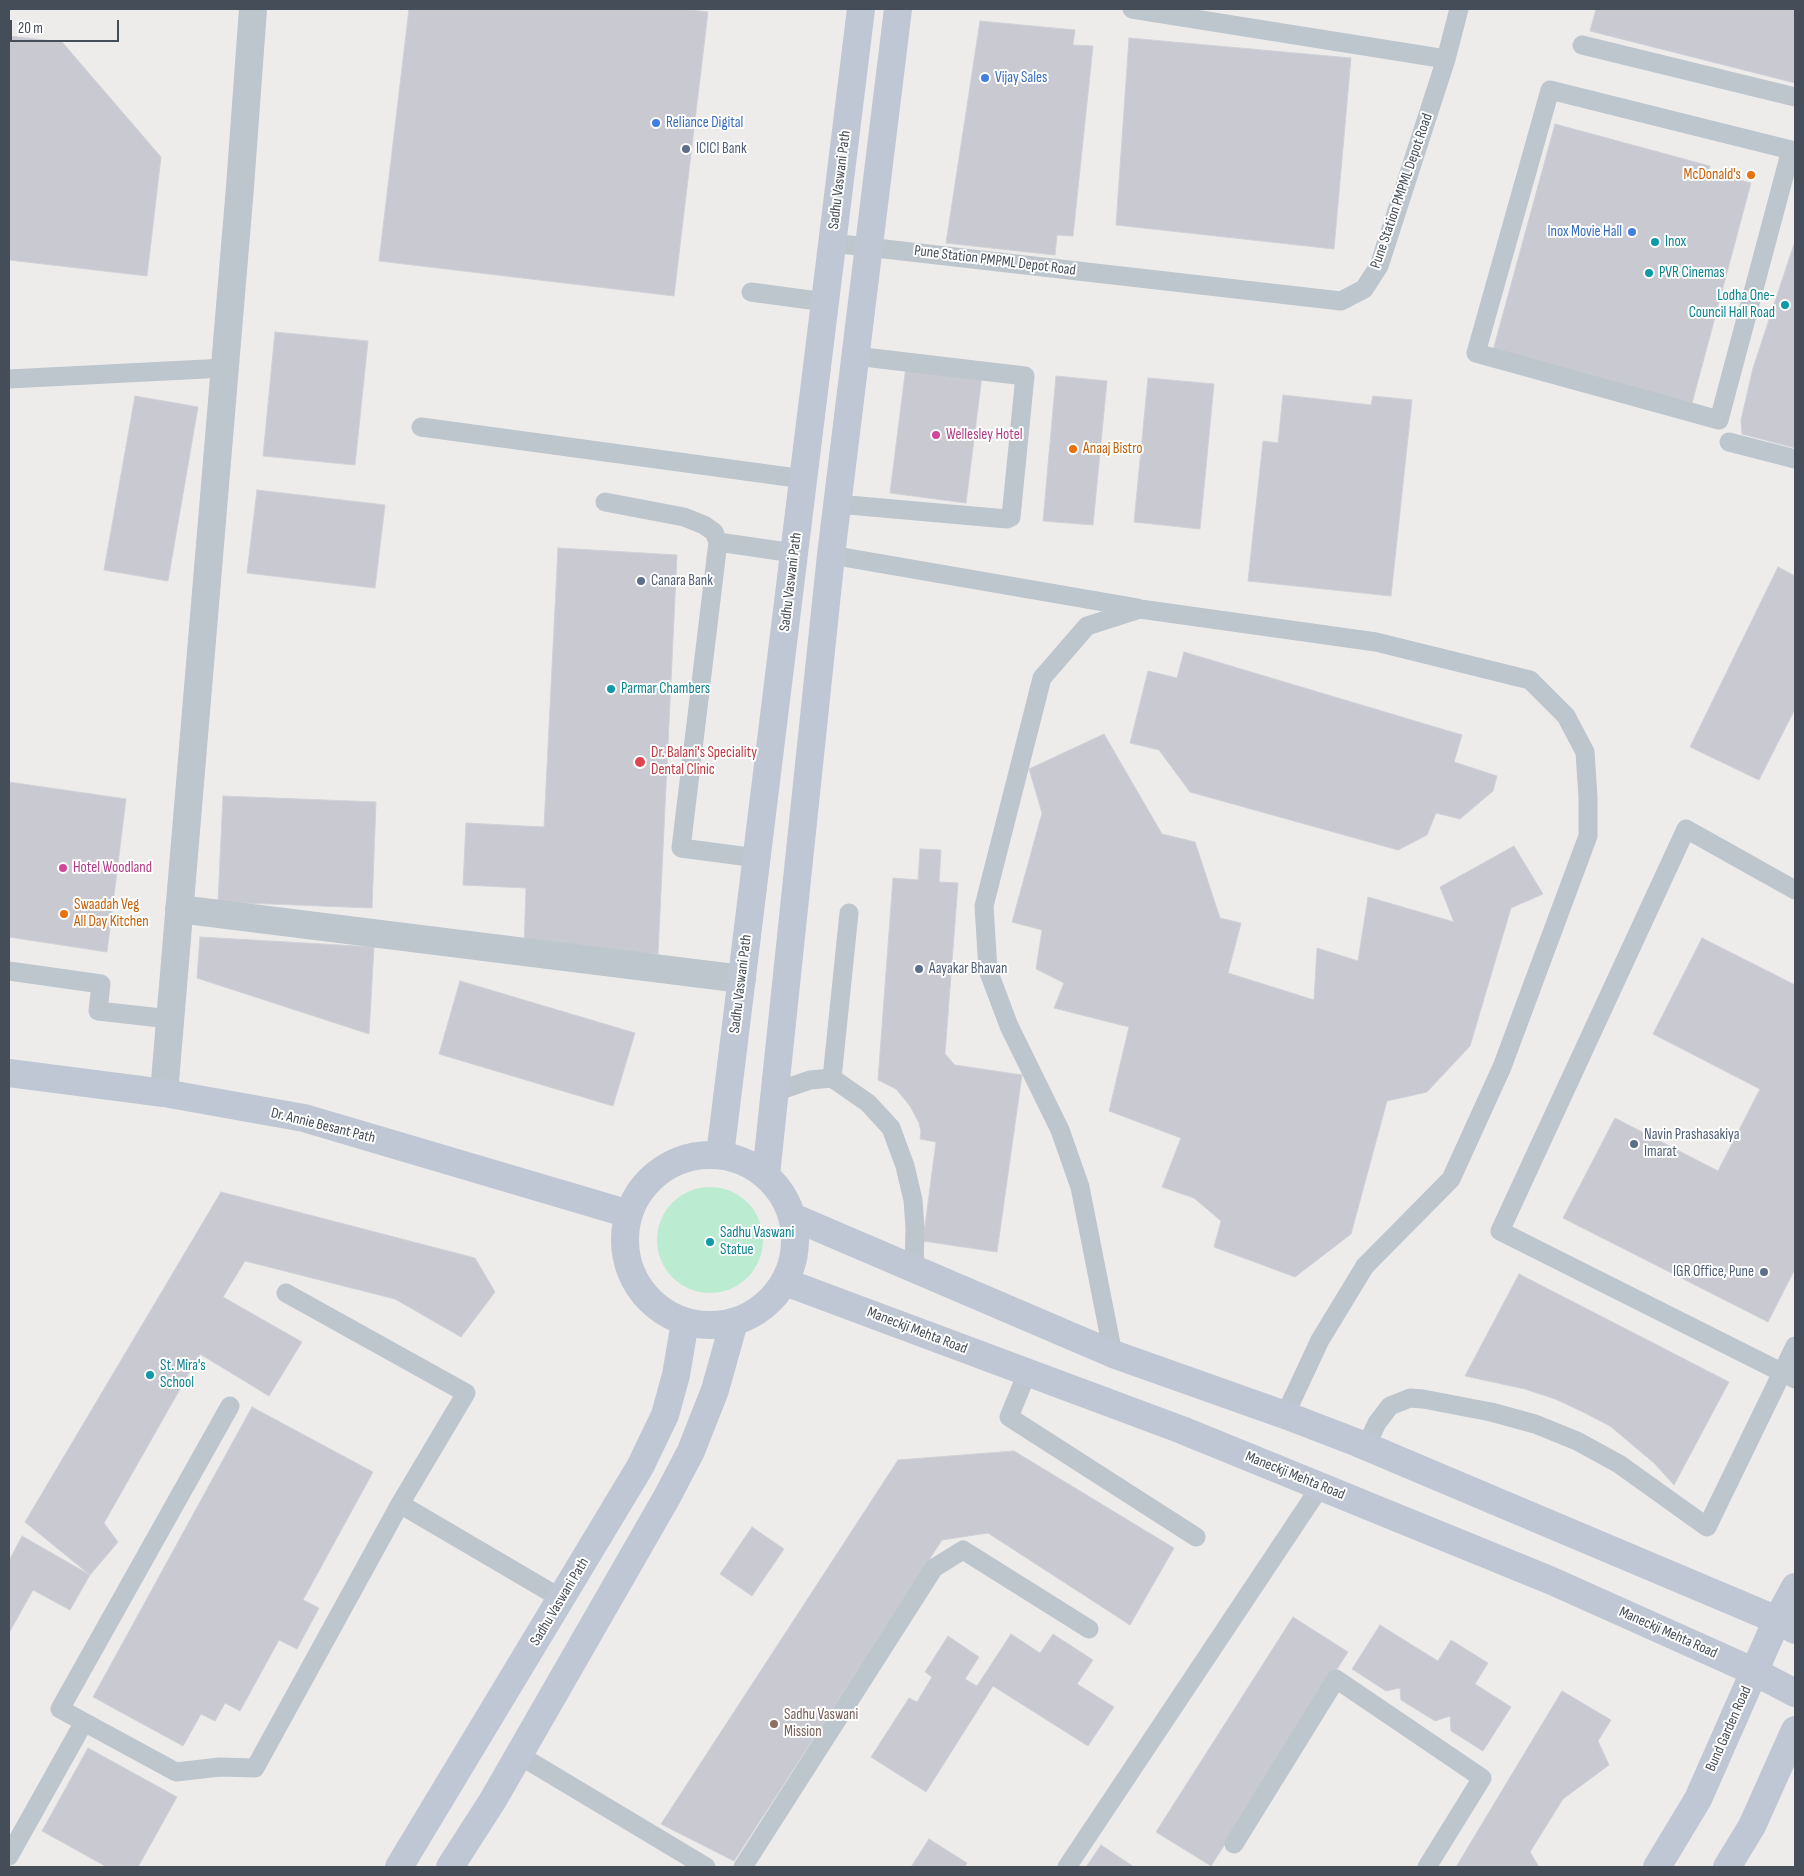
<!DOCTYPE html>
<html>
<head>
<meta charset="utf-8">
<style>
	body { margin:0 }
	#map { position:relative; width:1804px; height:1876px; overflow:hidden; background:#eeeceb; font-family:"Sofia Sans Condensed",sans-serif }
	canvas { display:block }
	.frame { position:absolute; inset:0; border:10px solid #454d58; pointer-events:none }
	.scale { position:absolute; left:10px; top:20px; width:109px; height:22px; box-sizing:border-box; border:2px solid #454d58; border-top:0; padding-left:6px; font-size:15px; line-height:18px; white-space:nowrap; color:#454d58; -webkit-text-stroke:4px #fff; paint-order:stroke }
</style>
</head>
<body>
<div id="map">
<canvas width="1804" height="1876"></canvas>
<div class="frame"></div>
<div class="scale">20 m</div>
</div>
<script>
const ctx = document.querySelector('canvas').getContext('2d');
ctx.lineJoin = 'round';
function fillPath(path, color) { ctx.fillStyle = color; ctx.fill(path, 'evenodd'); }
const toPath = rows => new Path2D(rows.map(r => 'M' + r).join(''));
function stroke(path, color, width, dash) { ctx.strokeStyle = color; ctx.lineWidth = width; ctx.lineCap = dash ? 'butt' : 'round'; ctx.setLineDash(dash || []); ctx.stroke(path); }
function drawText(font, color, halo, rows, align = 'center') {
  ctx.font = font + ' "Sofia Sans Condensed",sans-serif'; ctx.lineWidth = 4; ctx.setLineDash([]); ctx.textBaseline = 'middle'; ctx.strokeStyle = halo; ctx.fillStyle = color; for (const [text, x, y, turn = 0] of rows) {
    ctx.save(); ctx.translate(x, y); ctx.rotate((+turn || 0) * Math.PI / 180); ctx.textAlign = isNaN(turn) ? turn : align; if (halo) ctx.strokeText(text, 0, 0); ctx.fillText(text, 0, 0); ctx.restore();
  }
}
fillPath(toPath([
	'657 1240a53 53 0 1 1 106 0a53 53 0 1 1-106 0Z'
]), '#bbebd1');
const building = toPath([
	[409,9,681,9,708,12,674,296,379,261,409,9],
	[1596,9,1795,9,1795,83,1590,31,1596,9],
	[980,21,1075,30,1073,45,1093,46,1073,236,1057,235,1055,255,946,243,980,21],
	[9,36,62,42,161,157,147,276,9,260,9,36],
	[1129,38,1351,58,1334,249,1116,225,1129,38],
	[1555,124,1710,166,1708,172,1751,183,1691,407,1492,354,1555,124],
	[1795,241,1795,448,1742,434,1741,420,1753,368,1795,241],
	[275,332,368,341,355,465,263,456,275,332],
	[906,366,982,376,966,503,890,493,906,366],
	[1056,376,1107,381,1093,525,1043,521,1056,376],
	[1148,378,1214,384,1200,529,1134,522,1148,378],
	[1283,395,1371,405,1373,396,1412,400,1391,596,1248,581,1263,441,1278,443,1283,395],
	[135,396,198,407,168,581,104,570,135,396],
	[257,490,385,505,375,588,247,573,257,490],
	[558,548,677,555,658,954,524,947,526,888,463,885,466,823,544,827,558,548],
	[1778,567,1795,576,1795,709,1759,780,1690,747,1778,567],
	[1184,652,1462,735,1454,762,1497,776,1493,791,1460,819,1436,813,1427,835,1398,850,1190,792,1159,750,1130,743,1148,671,1177,678,1184,652],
	[1104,734,1162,834,1195,842,1220,918,1241,923,1228,973,1314,1000,1317,948,1358,961,1368,897,1454,922,1440,887,1514,846,1543,894,1511,908,1470,1046,1427,1092,1387,1101,1351,1234,1295,1277,1214,1247,1221,1221,1194,1198,1162,1187,1181,1138,1109,1111,1129,1027,1054,1008,1064,983,1036,969,1042,930,1012,922,1042,813,1029,769,1104,734],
	[9,782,126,799,107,952,9,937,9,782],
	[223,796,376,802,372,908,218,902,223,796],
	[920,849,941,850,939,882,958,883,945,1054,955,1065,1022,1075,997,1252,923,1241,936,1142,920,1139,921,1132,919,1123,910,1106,896,1089,878,1080,893,878,918,880,920,849],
	[200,937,374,947,369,1034,197,978,200,937],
	[1702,938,1795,985,1795,1269,1768,1322,1563,1218,1615,1118,1718,1171,1760,1089,1653,1034,1702,938],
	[460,981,635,1033,613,1106,439,1054,460,981],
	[221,1192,475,1258,495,1292,461,1337,395,1299,245,1261,223,1297,302,1342,269,1396,200,1354,104,1523,118,1542,90,1575,25,1522,221,1192],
	[1519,1274,1729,1382,1674,1485,1654,1463,1610,1426,1583,1412,1555,1399,1525,1389,1465,1376,1519,1274],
	[252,1407,373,1472,303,1600,319,1608,297,1649,279,1640,240,1711,225,1703,215,1721,201,1714,183,1746,93,1697,252,1407],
	[1014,1451,1174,1548,1130,1625,988,1533,942,1540,734,1861,661,1824,898,1460,1014,1451],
	[752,1527,784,1549,752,1596,720,1574,752,1527],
	[22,1536,90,1575,70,1610,33,1590,9,1633,9,1561,22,1536],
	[1293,1617,1348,1652,1211,1866,1156,1832,1293,1617],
	[1380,1625,1438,1661,1451,1640,1488,1663,1475,1684,1511,1707,1483,1751,1451,1731,1450,1716,1435,1721,1401,1700,1400,1688,1386,1691,1352,1669,1380,1625],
	[1011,1634,1040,1653,1053,1634,1093,1660,1077,1684,1114,1707,1088,1746,993,1686,926,1792,871,1757,909,1698,917,1702,932,1677,925,1672,948,1636,979,1657,965,1679,977,1686,1011,1634],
	[1562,1691,1611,1720,1598,1741,1609,1765,1563,1799,1530,1852,1539,1867,1456,1867,1562,1691],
	[88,1748,177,1797,138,1867,107,1867,42,1831,88,1748],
	[929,1839,967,1863,965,1867,911,1867,929,1839],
	[1101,1845,1134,1867,1086,1867,1101,1845]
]);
fillPath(building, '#c9cad1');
stroke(building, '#d0d1d7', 1);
stroke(toPath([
	[1132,9,1446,59],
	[1582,45,1795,97],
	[1791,150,1719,420,1476,353,1550,90,1795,151],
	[832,243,1341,301,1364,289,1379,266,1446,59,1459,9],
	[751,292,825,302],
	[9,379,225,368],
	[421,427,804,479],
	[1729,442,1795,459],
	[605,502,684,517,704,525,714,532,718,542,681,848,757,858],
	[837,504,1007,519,1011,517,1025,376,855,356],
	[718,542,794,553],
	[831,555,1138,608],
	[1795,890,1686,829,1500,1231,1795,1379],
	[9,971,101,984,98,1011,170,1019],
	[832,1078,849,913],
	[775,1092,810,1080,832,1078,868,1103,891,1128,905,1166,913,1200,915,1228,914,1269],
	[1113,1354,1080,1187,1060,1130,1009,1026,988,970,984,906,1042,678,1087,626,1140,609,1376,642,1530,680,1566,716,1585,752,1588,797,1588,836,1502,1067,1451,1179,1365,1266,1320,1340,1285,1415],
	[1027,1373,1009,1417,1196,1537],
	[230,1406,60,1709,176,1772,220,1767,255,1768,400,1504,466,1393,286,1293],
	[1366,1446,1377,1423,1390,1406,1410,1398,1423,1399,1491,1412,1535,1424,1577,1441,1619,1464,1707,1527,1795,1346],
	[400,1504,562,1599],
	[519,1755,706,1867],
	[1234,1844,1336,1679,1482,1778,1427,1867],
	[9,1856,84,1722],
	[743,1867,934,1568,963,1550,1089,1629],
	[1067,1867,1320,1487]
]), '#bdc5cd', 19);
stroke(toPath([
	[179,909,742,979],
	[164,1093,240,187,253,9]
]), '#bdc5cd', 28);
stroke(toPath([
	[9,1073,164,1093,304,1118,629,1214],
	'625 1240a85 85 0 1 1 170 0a85 85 0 1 1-170 0Z',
	[720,1155,861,9],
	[766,1175,831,555,898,9],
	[793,1217,1113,1354,1285,1415,1358,1443,1777,1620,1795,1630],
	[785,1282,1182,1430,1552,1581,1755,1672,1795,1693],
	[399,1867,640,1467,665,1415,676,1375,685,1322],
	[450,1867,493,1800,667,1497,691,1451,715,1390,734,1322],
	[1657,1867,1698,1799,1777,1620,1795,1587],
	[1727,1867,1752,1826,1795,1730]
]), '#bfc7d4', 28);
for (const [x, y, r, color] of [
	[985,78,5,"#3f7fe0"],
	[656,123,5,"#3f7fe0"],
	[686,149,5,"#5c6f8a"],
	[1751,175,5,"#e8710a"],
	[1632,232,5,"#3f7fe0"],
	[1655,242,5,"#0f9aa8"],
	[1649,273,5,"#0f9aa8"],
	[1785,305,5,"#0f9aa8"],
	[936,435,5,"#d1479c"],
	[1073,449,5,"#e8710a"],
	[641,581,5,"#5c6f8a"],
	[611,689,5,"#0f9aa8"],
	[640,762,6,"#e0444e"],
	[63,868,5,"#d1479c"],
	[64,914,5,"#e8710a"],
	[919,969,5,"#5c6f8a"],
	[1634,1144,5,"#5c6f8a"],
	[710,1242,5,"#0f9aa8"],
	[1764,1272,5,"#5c6f8a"],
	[150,1375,5,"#0f9aa8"],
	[774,1724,5,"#8d6e63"]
]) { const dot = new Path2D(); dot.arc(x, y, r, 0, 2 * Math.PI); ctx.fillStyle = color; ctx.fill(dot); stroke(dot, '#fff', 2); }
drawText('15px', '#366cbe', '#fff', [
	["Vijay Sales",995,78],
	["Reliance Digital",666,123],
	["Inox Movie Hall",1622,232,"right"]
], 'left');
drawText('15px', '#4e5e75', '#fff', [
	["ICICI Bank",696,149],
	["Canara Bank",651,581],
	["Aayakar Bhavan",929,969],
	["Navin Prashasakiya",1644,1135],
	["Imarat",1644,1152],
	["IGR Office, Pune",1754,1272,"right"]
], 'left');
drawText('15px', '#c56008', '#fff', [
	["McDonald's",1741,175,"right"],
	["Anaaj Bistro",1083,449],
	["Swaadah Veg",74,905],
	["All Day Kitchen",74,922]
], 'left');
drawText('15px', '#454d58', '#fff', [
	["Sadhu Vaswani Path",840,180,-83],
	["Pune Station PMPML Depot Road",1402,191,-71],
	["Pune Station PMPML Depot Road",995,261,7],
	["Sadhu Vaswani Path",791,582,-83],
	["Sadhu Vaswani Path",741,984,-83],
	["Dr. Annie Besant Path",323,1126,14],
	["Maneckji Mehta Road",917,1331,21],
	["Maneckji Mehta Road",1295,1476,22],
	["Sadhu Vaswani Path",560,1602,-59],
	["Maneckji Mehta Road",1668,1633,24],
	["Bund Garden Road",1729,1729,-66]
]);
drawText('15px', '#0d838f', '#fff', [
	["Inox",1665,242],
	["PVR Cinemas",1659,273],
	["Lodha One-",1775,296,"right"],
	["Council Hall Road",1775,313,"right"],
	["Parmar Chambers",621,689],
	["Sadhu Vaswani",720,1233],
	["Statue",720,1250],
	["St. Mira's",160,1366],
	["School",160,1383]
], 'left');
drawText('15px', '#b23c85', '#fff', [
	["Wellesley Hotel",946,435],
	["Hotel Woodland",73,868]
], 'left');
drawText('15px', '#be3a42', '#fff', [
	["Dr. Balani's Speciality",651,753],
	["Dental Clinic",651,770]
], 'left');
drawText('15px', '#785e54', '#fff', [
	["Sadhu Vaswani",784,1715],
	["Mission",784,1732]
], 'left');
</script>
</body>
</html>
